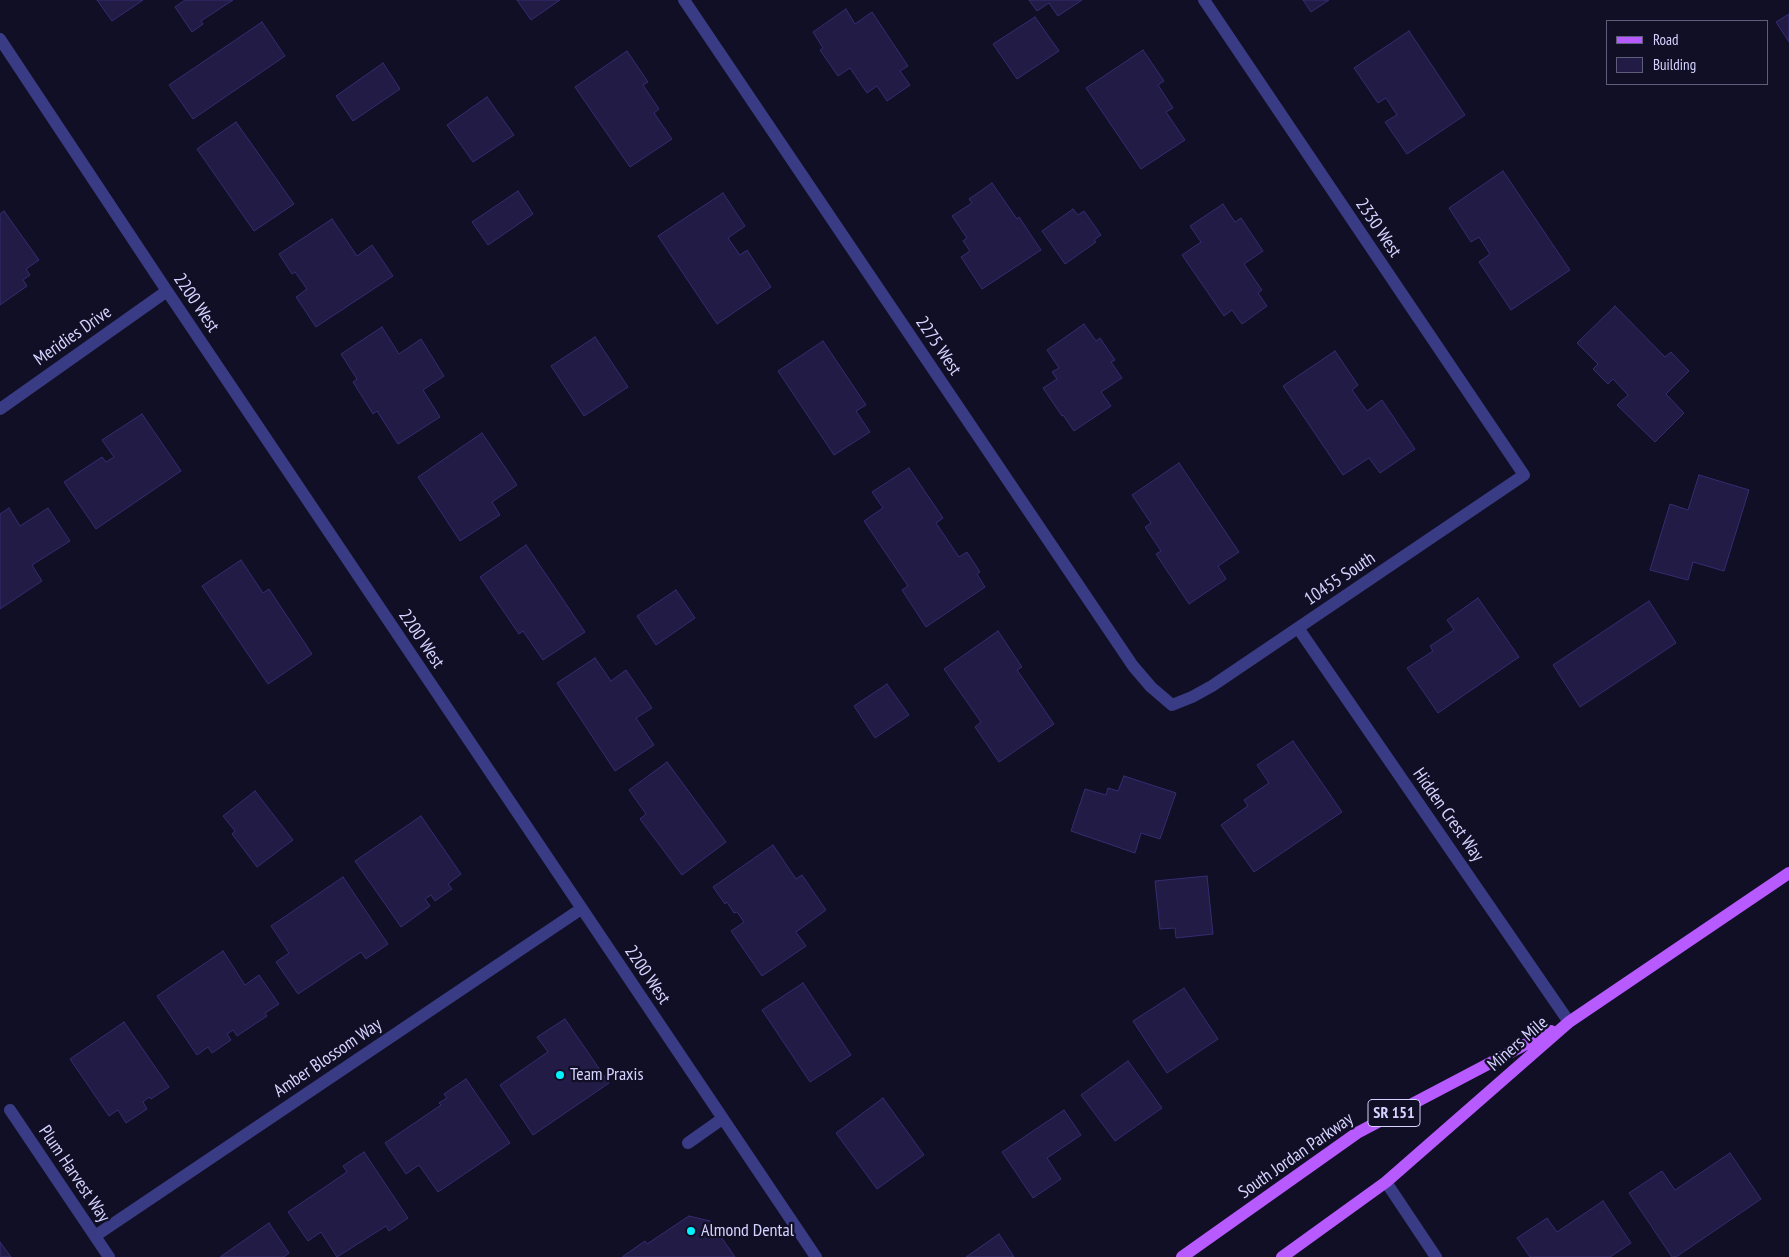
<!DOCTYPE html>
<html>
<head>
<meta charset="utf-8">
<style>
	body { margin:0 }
	#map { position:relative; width:1789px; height:1257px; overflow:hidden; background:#110f25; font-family:"PT Sans Narrow",sans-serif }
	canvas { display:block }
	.legend { position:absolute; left:1606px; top:20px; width:162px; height:65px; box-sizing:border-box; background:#110f25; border:1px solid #5f5d7c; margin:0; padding:6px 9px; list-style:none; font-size:15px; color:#d5d3ff }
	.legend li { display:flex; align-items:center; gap:10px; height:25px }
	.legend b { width:25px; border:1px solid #5f5d7c }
</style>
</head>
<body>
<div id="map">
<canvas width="1789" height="1257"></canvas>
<ul class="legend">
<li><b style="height:6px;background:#b75aff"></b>Road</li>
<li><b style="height:14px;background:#211b46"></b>Building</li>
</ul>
</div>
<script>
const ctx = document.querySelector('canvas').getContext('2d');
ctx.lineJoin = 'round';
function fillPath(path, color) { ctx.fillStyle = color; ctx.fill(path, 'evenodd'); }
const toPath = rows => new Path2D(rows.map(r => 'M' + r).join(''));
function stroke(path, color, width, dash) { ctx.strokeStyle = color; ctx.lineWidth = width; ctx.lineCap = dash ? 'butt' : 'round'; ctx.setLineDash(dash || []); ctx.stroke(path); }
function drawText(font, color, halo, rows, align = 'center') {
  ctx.font = font + ' "PT Sans Narrow",sans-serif'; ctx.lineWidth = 4.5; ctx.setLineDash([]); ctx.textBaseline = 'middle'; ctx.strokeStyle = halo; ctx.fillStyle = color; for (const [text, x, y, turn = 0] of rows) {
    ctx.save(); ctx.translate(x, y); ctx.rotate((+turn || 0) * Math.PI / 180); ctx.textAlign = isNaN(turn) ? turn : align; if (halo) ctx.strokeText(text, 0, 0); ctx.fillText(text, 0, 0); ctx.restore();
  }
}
const building = toPath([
	[97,0,143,0,112,21,97,0],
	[185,0,233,0,201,21,203,24,192,32,175,7,185,0],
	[517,0,560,0,531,20,517,0],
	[1029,0,1082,0,1058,16,1049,3,1037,11,1029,0],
	[1303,0,1329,0,1311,12,1303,0],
	[846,9,855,24,872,12,908,66,900,71,910,85,887,101,877,86,867,93,850,68,838,76,820,50,823,48,813,32,846,9],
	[1789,14,1789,42,1776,22,1789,14],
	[1035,17,1059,51,1017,79,993,44,1035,17],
	[262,22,285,56,193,119,169,85,262,22],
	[1409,31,1465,115,1407,154,1385,122,1397,115,1386,98,1378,103,1354,68,1409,31],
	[1143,50,1164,81,1158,85,1173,108,1166,112,1185,140,1141,169,1086,88,1143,50],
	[627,51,648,82,643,85,659,109,654,113,672,139,630,167,575,87,627,51],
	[383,63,400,89,353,121,336,96,383,63],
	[487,97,514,135,473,162,447,125,487,97],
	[236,122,294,204,254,231,197,149,236,122],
	[1503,171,1570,270,1511,310,1479,262,1490,254,1479,237,1471,242,1449,208,1503,171],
	[992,183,1017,219,1019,217,1041,250,982,289,961,257,970,251,963,241,967,238,952,216,972,203,969,199,992,183],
	[518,191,533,214,488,245,472,222,518,191],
	[723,193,745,226,728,238,740,255,747,250,771,287,717,324,658,236,723,193],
	[1223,204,1235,222,1241,218,1263,251,1244,264,1262,290,1258,293,1267,306,1242,324,1232,310,1224,316,1182,255,1201,242,1190,226,1223,204],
	[1073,209,1078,215,1084,211,1101,235,1094,240,1096,242,1065,264,1042,231,1073,209],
	[4,211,39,260,26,269,30,275,23,280,27,286,0,305,0,214,4,211],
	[332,219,357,256,372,245,393,276,316,327,296,297,307,289,295,272,292,274,279,254,332,219],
	[1615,306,1665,357,1671,352,1689,371,1666,394,1684,413,1655,442,1617,405,1628,395,1613,379,1608,384,1593,369,1598,364,1577,343,1615,306],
	[1084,324,1096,341,1100,338,1115,360,1111,362,1122,378,1101,392,1111,406,1074,431,1063,415,1062,416,1043,388,1057,379,1052,372,1059,368,1047,350,1084,324],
	[382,327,399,354,421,339,444,376,423,390,440,417,398,444,377,411,373,414,353,382,357,379,341,354,382,327],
	[595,337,628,387,584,416,551,366,595,337],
	[823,341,866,405,856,411,870,432,834,455,778,371,823,341],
	[1335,351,1358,385,1352,390,1367,411,1382,400,1415,449,1380,473,1369,458,1343,475,1283,386,1335,351],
	[142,414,181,471,96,529,64,482,102,457,106,462,114,457,102,440,142,414],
	[482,433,517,485,492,502,500,515,460,541,418,477,482,433],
	[1179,463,1239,552,1218,566,1226,579,1189,604,1156,554,1161,551,1145,527,1151,523,1132,495,1179,463],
	[909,468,943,518,936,523,959,557,967,552,980,572,977,574,985,587,926,627,902,590,908,586,864,521,883,508,872,492,909,468],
	[1699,475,1749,490,1724,571,1693,562,1688,580,1650,570,1670,504,1688,510,1699,475],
	[9,508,20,526,48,508,70,541,32,565,42,581,0,609,0,514,9,508],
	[526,545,585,632,543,660,523,631,519,634,480,577,526,545],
	[241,560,263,593,269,589,312,654,268,684,202,586,241,560],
	[676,590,695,618,656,645,637,616,676,590],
	[1478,598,1519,657,1438,713,1407,668,1433,651,1430,646,1454,630,1447,620,1478,598],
	[1649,601,1676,643,1580,707,1553,665,1649,601],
	[998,631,1022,667,1017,670,1054,724,999,762,975,727,981,722,944,669,998,631],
	[595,658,611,681,626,670,652,708,636,718,654,745,615,771,557,683,595,658],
	[887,684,909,715,875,738,854,706,887,684],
	[1293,741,1342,812,1254,872,1221,825,1248,806,1244,800,1269,783,1257,765,1293,741],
	[667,762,726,842,682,875,640,819,646,814,629,790,667,762],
	[1124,776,1176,793,1160,839,1141,833,1135,853,1071,831,1085,789,1106,795,1108,788,1118,791,1124,776],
	[255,791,293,840,257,867,232,834,235,831,223,816,255,791],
	[421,816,461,874,448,884,452,889,435,901,431,895,425,899,430,906,401,927,355,861,421,816],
	[773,845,796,879,802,875,826,910,796,932,806,946,762,976,731,931,744,922,737,912,734,913,727,902,725,904,713,887,773,845],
	[1207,876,1213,934,1176,938,1175,928,1160,929,1155,881,1207,876],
	[343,877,388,944,366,959,361,952,298,994,276,962,289,953,271,926,343,877],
	[223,951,245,985,259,975,279,1004,265,1013,267,1016,237,1036,233,1030,227,1034,231,1040,212,1053,208,1047,197,1055,157,996,223,951],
	[803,983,851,1055,810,1082,762,1010,803,983],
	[1184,988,1218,1039,1167,1073,1133,1021,1184,988],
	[565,1019,609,1083,533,1135,500,1085,548,1052,537,1037,565,1019],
	[124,1022,169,1087,151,1099,149,1097,143,1102,147,1109,126,1123,118,1110,109,1116,70,1059,124,1022],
	[1128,1061,1162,1108,1115,1141,1081,1095,1128,1061],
	[466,1079,510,1143,438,1192,419,1165,406,1174,385,1143,441,1105,439,1103,447,1098,444,1094,466,1079],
	[883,1098,924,1155,877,1189,836,1133,883,1098],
	[1064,1110,1081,1135,1047,1158,1061,1179,1033,1198,1002,1152,1064,1110],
	[364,1152,408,1218,389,1231,386,1226,337,1257,321,1232,308,1241,288,1212,347,1172,343,1166,364,1152],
	[1730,1153,1761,1199,1676,1257,1672,1257,1629,1193,1662,1171,1675,1190,1730,1153],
	[1603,1201,1631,1243,1610,1257,1530,1257,1517,1238,1547,1218,1557,1232,1603,1201],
	[689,1216,710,1221,735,1257,622,1257,645,1241,647,1244,689,1216],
	[269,1223,289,1253,284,1257,220,1257,269,1223],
	[999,1234,1014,1257,966,1257,999,1234],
	[0,1242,11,1257,0,1257,0,1242]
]);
fillPath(building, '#211b46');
stroke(building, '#362c72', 1);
stroke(toPath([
	[684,0,1133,666,1151,687,1172,705,1192,697,1212,686,1524,475,1204,0],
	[0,39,167,291,816,1257],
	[0,409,167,291],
	[1298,628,1569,1022],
	[10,1110,109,1257],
	[688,1143,722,1119],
	[1386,1182,1436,1257],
	[95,1236,581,909]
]), '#393b84', 12);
stroke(toPath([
	[1182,1257,1357,1133,1551,1031],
	[1282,1257,1386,1182,1569,1022,1789,873]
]), '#b75aff', 12);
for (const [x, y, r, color] of [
	[560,1075,5,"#00f4fe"],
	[691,1231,5,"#00f4fe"]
]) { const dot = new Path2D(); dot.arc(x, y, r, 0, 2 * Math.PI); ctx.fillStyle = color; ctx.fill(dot); stroke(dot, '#110f25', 2); }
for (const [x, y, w] of [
	[1394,1113,52]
]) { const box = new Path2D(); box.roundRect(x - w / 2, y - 13.5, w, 27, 4); ctx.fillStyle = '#110f25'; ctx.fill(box); stroke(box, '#d5d3ff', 1); }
drawText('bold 16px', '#d5d3ff', null, [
	["SR 151",1394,1113]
]);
drawText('18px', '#d5d3ff', '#110f25', [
	["2330 West",1378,228,56],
	["2200 West",196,303,56],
	["Meridies Drive",73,336,-35],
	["2275 West",938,346,56],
	["10455 South",1340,579,-34],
	["2200 West",421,639,56],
	["Hidden Crest Way",1448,815,55],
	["2200 West",647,975,56],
	["Miners Mile",1518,1044,-41],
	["Amber Blossom Way",328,1058,-34],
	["South Jordan Parkway",1296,1156,-35],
	["Plum Harvest Way",74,1174,56]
]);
drawText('18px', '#d5d3ff', '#110f25', [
	["Team Praxis",570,1075],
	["Almond Dental",701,1231]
], 'left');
</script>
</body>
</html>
